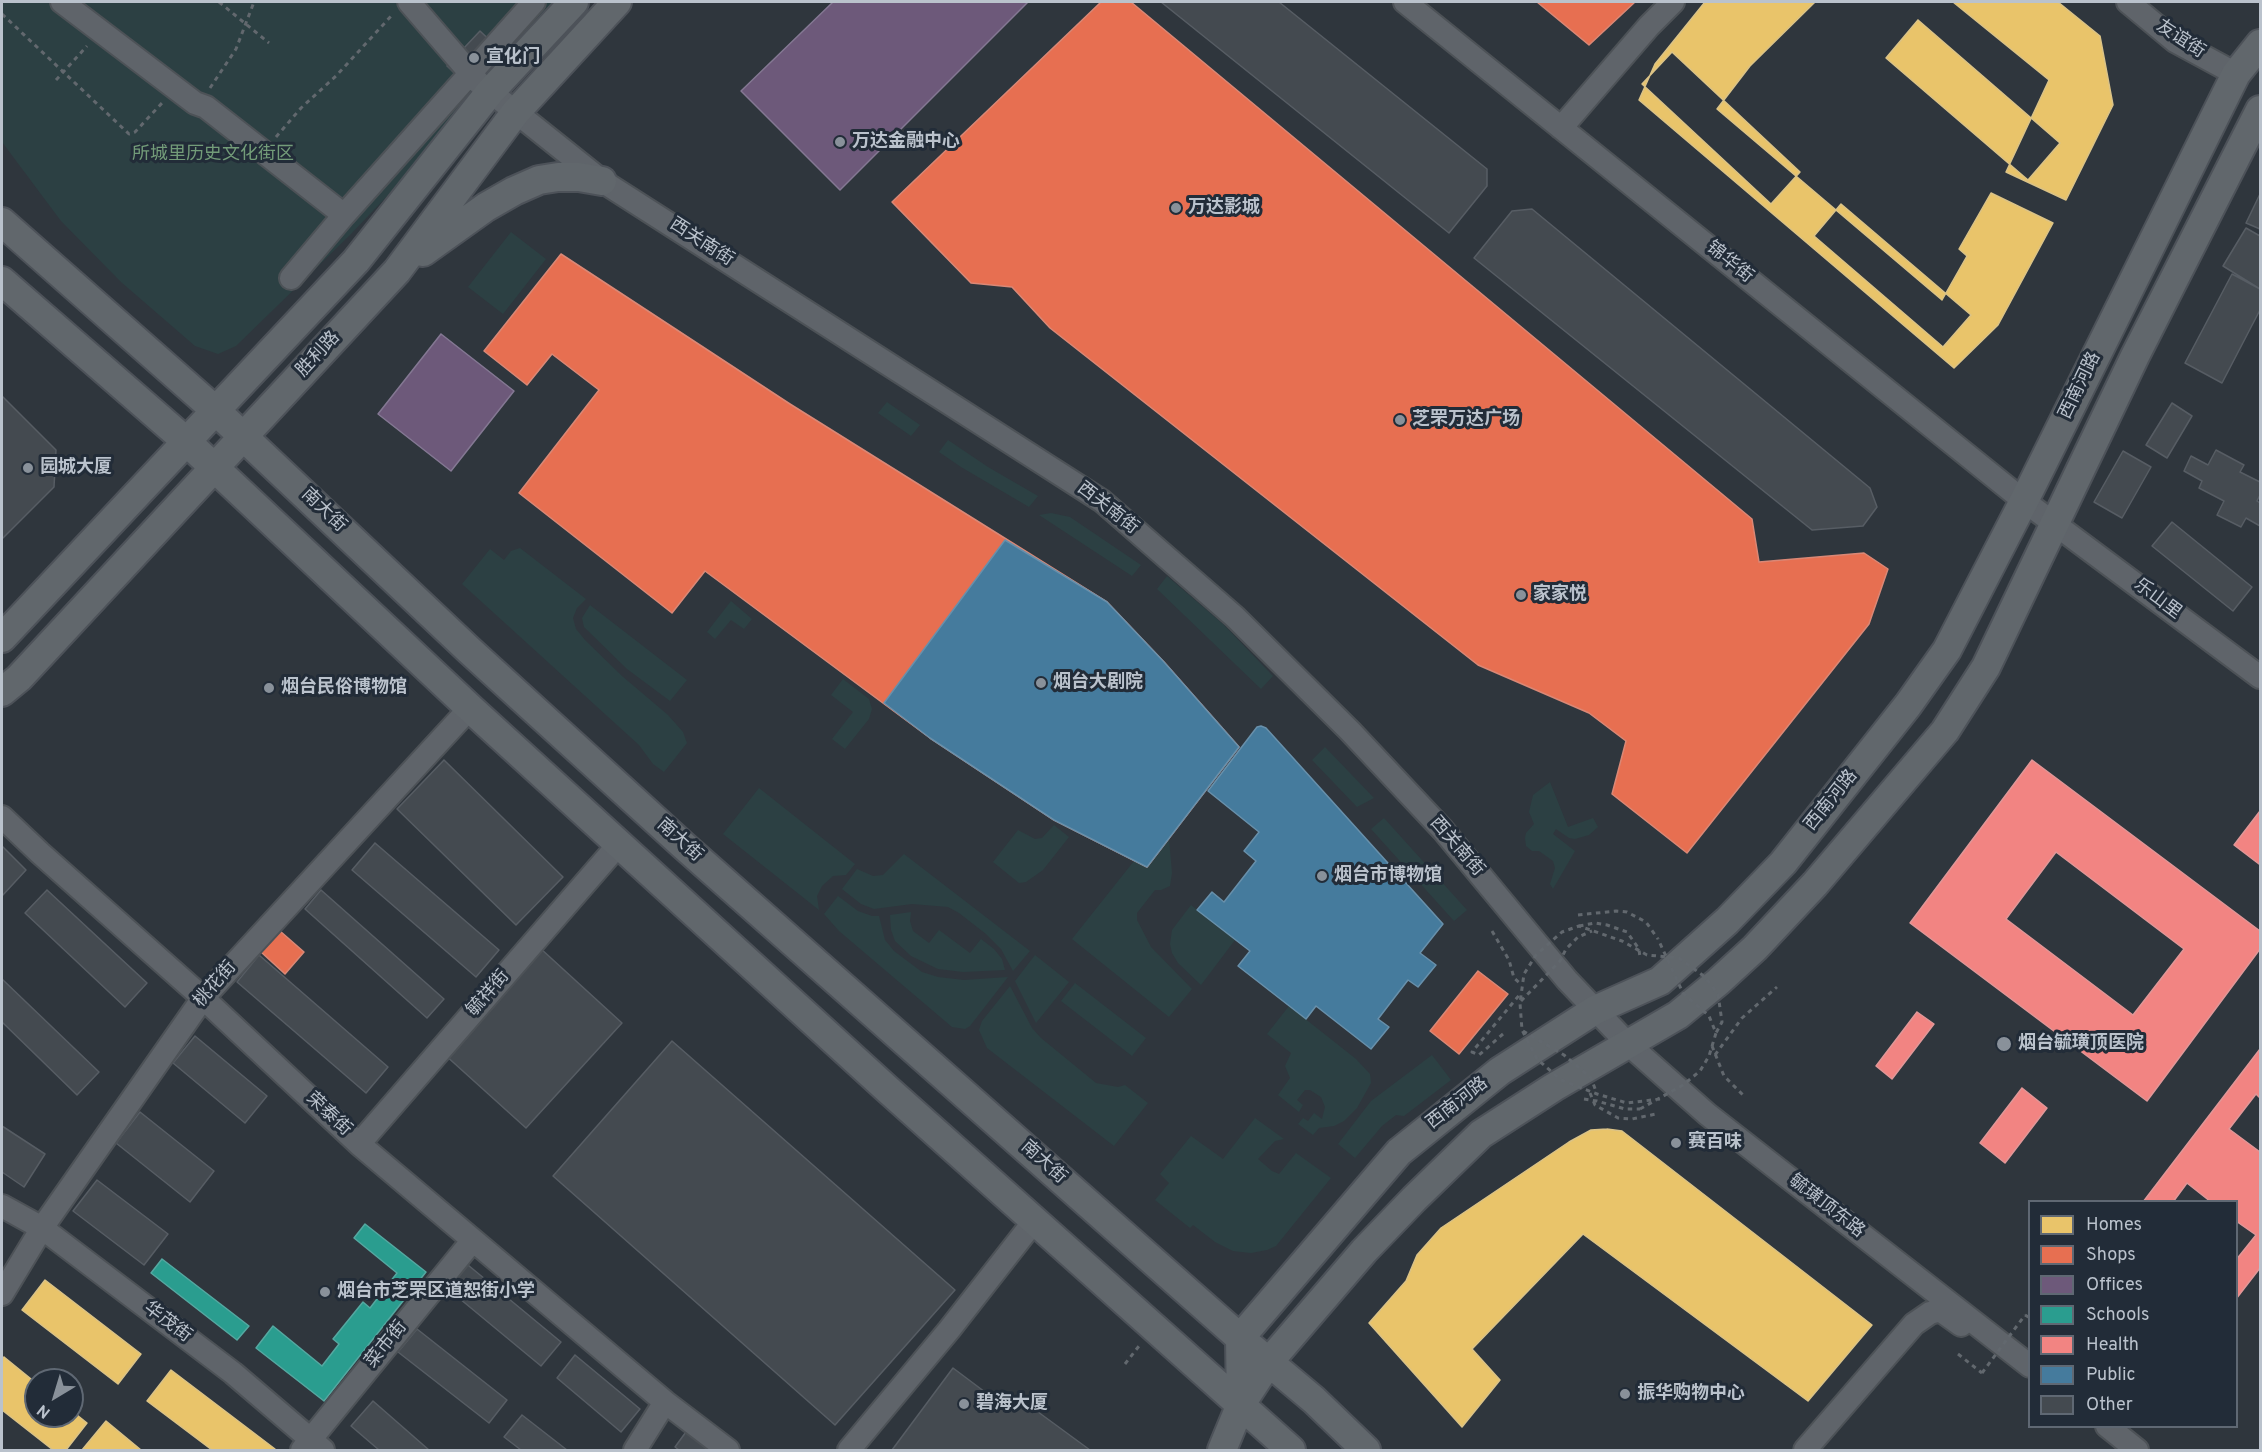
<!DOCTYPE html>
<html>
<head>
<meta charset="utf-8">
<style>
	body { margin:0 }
	#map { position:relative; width:2262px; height:1452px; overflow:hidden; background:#2f363d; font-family:Overpass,sans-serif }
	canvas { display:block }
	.frame { position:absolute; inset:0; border:3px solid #bac2cc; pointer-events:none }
	.legend { position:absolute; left:2028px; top:1200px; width:210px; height:228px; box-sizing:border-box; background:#222c38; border:2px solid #5f6873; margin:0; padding:8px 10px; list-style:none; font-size:18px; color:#bac2cc }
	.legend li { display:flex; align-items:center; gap:12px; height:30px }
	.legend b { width:30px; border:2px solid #5f6873 }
	.north { position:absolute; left:24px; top:1368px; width:60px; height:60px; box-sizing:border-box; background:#222c38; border:2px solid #5f6873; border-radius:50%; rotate:218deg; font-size:16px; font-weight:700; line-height:24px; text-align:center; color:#bac2cc }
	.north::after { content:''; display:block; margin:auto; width:21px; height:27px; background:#89919a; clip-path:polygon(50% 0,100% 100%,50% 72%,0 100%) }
</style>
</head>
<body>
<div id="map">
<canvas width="2262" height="1452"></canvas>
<div class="frame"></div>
<ul class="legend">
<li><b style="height:16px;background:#e9c46a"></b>Homes</li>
<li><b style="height:16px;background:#e76f51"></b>Shops</li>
<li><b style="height:16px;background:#6d597a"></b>Offices</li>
<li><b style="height:16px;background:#2a9d8f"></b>Schools</li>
<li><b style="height:16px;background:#f28482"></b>Health</li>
<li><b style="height:16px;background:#457b9d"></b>Public</li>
<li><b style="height:16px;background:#444a50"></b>Other</li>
</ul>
<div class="north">N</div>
</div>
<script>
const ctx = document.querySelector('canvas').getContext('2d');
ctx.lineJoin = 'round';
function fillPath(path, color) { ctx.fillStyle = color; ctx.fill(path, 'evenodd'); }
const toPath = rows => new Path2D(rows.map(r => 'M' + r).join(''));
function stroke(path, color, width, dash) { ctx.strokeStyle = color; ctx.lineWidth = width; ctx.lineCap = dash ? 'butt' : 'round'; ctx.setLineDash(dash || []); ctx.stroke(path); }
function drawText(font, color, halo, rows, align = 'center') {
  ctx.font = font + ' Overpass,"Noto Sans SC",sans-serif'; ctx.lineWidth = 6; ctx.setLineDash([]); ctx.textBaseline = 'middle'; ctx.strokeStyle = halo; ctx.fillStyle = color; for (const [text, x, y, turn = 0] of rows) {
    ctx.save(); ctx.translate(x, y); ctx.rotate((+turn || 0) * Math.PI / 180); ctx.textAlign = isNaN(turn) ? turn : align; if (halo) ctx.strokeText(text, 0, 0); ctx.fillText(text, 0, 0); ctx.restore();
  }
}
fillPath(toPath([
	[2,2,562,2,435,146,350,235,236,346,218,354,195,346,121,282,61,221,2,142],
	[511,232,546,259,503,314,468,287],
	[887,402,920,425,911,436,878,413],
	[948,440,988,467,1038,496,1029,507,961,467,939,452],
	[1051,513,1070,517,1141,565,1132,576,1039,515],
	[520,548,586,599,577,608,573,618,576,629,585,640,622,676,668,715,683,732,687,743,664,772,653,764,639,745,462,584,490,549,504,560,511,551],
	[1167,576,1223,624,1273,676,1261,689,1157,589],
	[731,601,752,619,744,629,731,620,715,639,707,632],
	[590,605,687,680,670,701,627,669,584,627,582,618],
	[843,679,869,699,872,709,869,719,845,749,832,739,853,712,831,695],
	[1325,747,1374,798,1357,807,1312,760],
	[1550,782,1568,827,1593,818,1598,827,1589,835,1575,839,1569,838,1556,829,1553,834,1575,851,1553,889,1550,884,1555,868,1553,861,1539,851,1532,851,1526,846,1525,838,1526,833,1534,824,1529,812,1533,795],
	[759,788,855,864,846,875,833,876,822,886,817,896,819,910,723,834],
	[1384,818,1467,910,1454,921,1371,829],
	[1054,825,1069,837,1043,870,1026,882,1019,883,993,862,1018,830,1035,839,1042,838],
	[1169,838,1172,873,1170,886,1161,890,1155,890,1137,913,1137,920,1151,947,1192,989,1169,1017,1072,939,1134,861,1147,867],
	[904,854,1030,951,1013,971,1001,949,986,934,959,913,948,907,912,904,874,909,861,904,842,889,857,869,873,876,883,875],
	[838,896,858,911,872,916,879,916,885,940,894,951,922,972,938,977,964,980,1008,977,970,1026,965,1029,952,1027,839,931,824,914],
	[1191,905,1235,940,1201,985,1178,963,1172,953,1170,944,1172,930],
	[911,912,910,921,913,931,929,943,939,930,970,953,981,939,994,949,1002,959,1005,970,963,972,938,969,911,956,895,941,891,930,890,915],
	[1035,955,1069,982,1036,1023,1015,981],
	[1075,983,1146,1038,1132,1056,1061,1001],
	[1010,986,1032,1028,1041,1038,1096,1083,1118,1087,1125,1085,1148,1103,1114,1146,987,1048,979,1030,982,1021],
	[1289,1006,1356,1059,1370,1074,1371,1083,1357,1108,1344,1121,1334,1126,1319,1128,1313,1135,1298,1124,1303,1118,1308,1121,1314,1113,1322,1119,1325,1107,1321,1097,1310,1090,1305,1090,1297,1100,1303,1105,1299,1112,1278,1095,1290,1078,1285,1066,1291,1053,1267,1034],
	[1432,1055,1451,1080,1404,1116,1396,1115,1382,1126,1355,1158,1338,1144,1371,1101],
	[1255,1118,1284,1139,1275,1141,1258,1159,1272,1171,1279,1174,1296,1153,1331,1178,1276,1246,1267,1250,1251,1253,1233,1251,1215,1242,1193,1225,1190,1228,1155,1200,1169,1183,1160,1174,1191,1136,1223,1159]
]), '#2c4043');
const homes = toPath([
	[1541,2,1612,2,1615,4,1586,39,1541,2],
	[1705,2,1815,2,1750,66,1717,109,1942,300,1967,256,1959,249,1991,193,2053,223,1998,325,1954,368,1639,100,1655,64,1705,2],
	[1953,2,2058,2,2100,36,2113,105,2066,200,2006,172,2049,80,1953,2],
	[1918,20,2060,143,2028,180,1886,58,1918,20],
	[1672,52,1800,172,1771,204,1642,84,1672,52],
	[1841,204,1971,315,1943,347,1814,236,1841,204],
	[1607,1129,1622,1131,1872,1325,1808,1401,1583,1234,1472,1349,1500,1380,1462,1427,1369,1323,1406,1281,1417,1255,1441,1228,1569,1142,1591,1130,1607,1129],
	[45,1280,141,1354,118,1384,22,1310,45,1280],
	[4,1357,36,1383,36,1416,72,1416,72,1411,87,1423,66,1450,53,1450,2,1410,2,1359,4,1357],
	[171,1370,275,1449,274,1450,212,1450,147,1401,171,1370],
	[106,1421,141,1450,82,1450,106,1421]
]);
fillPath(homes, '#e9c46a');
stroke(homes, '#dbc387', 1.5);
const shops = toPath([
	[1101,2,1131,2,1752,519,1759,562,1864,553,1888,569,1869,624,1687,853,1612,794,1626,741,1589,713,1478,665,1050,328,1012,287,971,283,892,202,1101,2],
	[1537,2,1635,2,1589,45,1537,2],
	[561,254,790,404,1107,602,1164,662,1239,747,1147,867,1054,820,930,738,705,571,672,613,519,493,599,390,552,354,527,385,484,351,561,254],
	[280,931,304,952,285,974,261,952,280,931],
	[1478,971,1508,994,1459,1054,1430,1031,1478,971]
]);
fillPath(shops, '#e76f51');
stroke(shops, '#da8876', 1.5);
const offices = toPath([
	[833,2,1028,2,840,190,741,91,833,2],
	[441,334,514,391,451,471,378,414,441,334]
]);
fillPath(offices, '#6d597a');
stroke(offices, '#847893', 1.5);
const schools = toPath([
	[365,1224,426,1272,324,1401,256,1348,273,1326,322,1366,339,1344,333,1339,363,1302,370,1308,397,1273,354,1238,365,1224],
	[162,1259,249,1326,237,1340,151,1273,162,1259]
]);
fillPath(schools, '#2a9d8f');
stroke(schools, '#55a8a1', 1.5);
const health = toPath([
	[2032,760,2260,931,2260,949,2147,1101,1910,923,2032,760],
	[2056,852,2184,949,2133,1015,2006,919,2056,852],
	[2260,811,2260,862,2259,864,2234,845,2260,811],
	[1917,1012,1934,1024,1892,1079,1876,1066,1917,1012],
	[2260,1049,2260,1098,2256,1094,2229,1129,2260,1152,2260,1268,2236,1299,2236,1260,2256,1235,2236,1221,2236,1202,2211,1202,2187,1183,2173,1202,2143,1202,2260,1049],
	[2022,1088,2047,1108,2005,1163,1980,1143,2022,1088]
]);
fillPath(health, '#f28482');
stroke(health, '#e19798', 1.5);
const public = toPath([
	[1005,540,1107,602,1164,662,1239,747,1147,867,1054,820,930,738,884,703,1005,540],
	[1261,726,1266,728,1443,924,1420,953,1436,965,1418,987,1408,980,1378,1019,1389,1027,1371,1049,1316,1006,1306,1019,1238,966,1250,951,1197,910,1212,892,1224,902,1256,861,1244,851,1259,832,1208,791,1257,727,1261,726]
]);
fillPath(public, '#457b9d');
stroke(public, '#6890ab', 1.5);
const building = toPath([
	[1161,2,1279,2,1487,169,1487,186,1449,233,1161,2],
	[480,31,500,50,467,85,447,66,480,31],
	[2260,194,2260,229,2246,223,2260,194],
	[1532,209,1870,488,1877,507,1863,526,1812,530,1474,258,1512,211,1532,209],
	[2246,228,2260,236,2260,289,2223,266,2246,228],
	[2232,274,2260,289,2260,310,2222,383,2185,363,2232,274],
	[2,396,56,450,54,487,2,539,2,396],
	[2172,403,2192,416,2167,458,2146,445,2172,403],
	[2216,450,2244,465,2240,472,2260,482,2260,495,2257,501,2260,503,2260,526,2246,518,2241,527,2217,515,2224,501,2199,488,2202,481,2184,471,2191,456,2208,465,2216,450],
	[2123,451,2151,467,2122,518,2094,502,2123,451],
	[2172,522,2252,587,2233,611,2152,546,2172,522],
	[444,760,563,877,516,925,397,809,444,760],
	[375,843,499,950,476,977,352,870,375,843],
	[2,846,26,870,2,896,2,846],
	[47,890,147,983,125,1007,25,913,47,890],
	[321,890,444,999,427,1018,305,909,321,890],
	[540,948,622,1023,526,1128,444,1054,540,948],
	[259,955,388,1067,366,1093,237,982,259,955],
	[2,979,99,1072,77,1095,2,1022,2,979],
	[195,1036,267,1096,245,1123,173,1063,195,1036],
	[672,1041,955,1290,835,1425,553,1176,672,1041],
	[140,1112,214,1171,190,1202,116,1143,140,1112],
	[2,1126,45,1154,24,1187,2,1172,2,1126],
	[97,1180,168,1234,144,1265,73,1211,97,1180],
	[468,1265,561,1342,541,1366,448,1289,468,1265],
	[417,1329,507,1400,489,1423,398,1352,417,1329],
	[575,1355,640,1409,621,1432,557,1378,575,1355],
	[953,1368,1009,1410,1019,1398,1090,1450,892,1450,953,1368],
	[373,1401,429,1450,379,1450,351,1426,373,1401],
	[522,1415,567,1450,521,1450,504,1437,522,1415],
	[691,1425,725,1450,679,1450,675,1447,691,1425]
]);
fillPath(building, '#444a50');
stroke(building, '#575d64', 1.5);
const minor = toPath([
	[62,2,195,103,206,107,344,215],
	[409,2,478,82,602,181,1102,501,1235,617,1350,731,1443,830,1567,980,1627,1043,1707,1114,2030,1366],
	[1405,2,2024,501,2260,677],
	[2128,2,2175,41,2236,74],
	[1561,128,1649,26,1673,2],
	[291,278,344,215,534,2],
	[2,817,40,853,203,998,359,1144,665,1402,728,1450],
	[359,1144,619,844],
	[2,1206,42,1228,233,1373,323,1450],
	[2,1294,42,1228,203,998,470,708],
	[2107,1426,2137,1450],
	[302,1450,473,1240],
	[635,1450,665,1402],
	[849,1450,949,1330,1035,1220],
	[1805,1450,1914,1324,1930,1313,1940,1310,1961,1325]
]);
const major = toPath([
	[2,222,215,410,469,650,684,846,1240,1338,1314,1400,1366,1450],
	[423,252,486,207,514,191,539,180,558,177,579,177,602,181],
	[2,281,187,442,470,708,886,1088,1291,1450],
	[2,638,356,261,490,92,574,2],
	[2,692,19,678,397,271,515,113,617,2],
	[1241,1404,1240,1338,1399,1152,1500,1071,1595,1010,1660,981,1727,921,1783,863,1908,705,1947,650,2024,501,2236,74,2260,44],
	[1222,1450,1241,1404,1268,1363,1364,1251,1414,1199,1481,1134,1554,1087,1678,1015,1718,982,1755,948,1815,884,1945,731,1986,667,2135,356,2260,110]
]);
stroke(minor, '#4d5257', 26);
stroke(major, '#4d5259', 32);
stroke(toPath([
	[219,2,269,43],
	[2,14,129,134,135,132,162,103],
	[56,80,87,46],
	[210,88,236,49,254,2],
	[276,137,301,108,336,76,393,14],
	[1578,915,1616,911,1627,912,1646,922,1658,939],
	[1579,926,1595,923,1607,925,1627,932,1639,949,1640,958],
	[1492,931,1509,960,1514,978,1522,985],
	[1503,1034,1479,1055,1472,1052,1521,993],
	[1712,1046,1724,1076,1745,1097],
	[1715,1055,1742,1018,1777,987],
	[1590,1093,1595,1105,1618,1118,1632,1119,1656,1114],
	[1584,1099,1597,1101,1625,1109,1640,1109],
	[2025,1315,2030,1318],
	[1958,1354,1982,1373],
	[1125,1364,1139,1346]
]), '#62686e', 3, [4.5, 4.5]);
stroke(minor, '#5f646a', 22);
stroke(major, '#61676c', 28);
stroke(toPath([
	[1521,1001,1560,961,1566,949,1578,937,1592,931],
	[1523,1031,1564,1055,1577,1066,1591,1078,1597,1094],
	[1660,1099,1627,1103,1597,1094,1561,1080,1537,1059,1522,1030,1520,1003,1524,974,1536,955,1562,932,1579,926,1622,941,1647,955,1679,958,1705,977,1718,994,1722,1022,1716,1033],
	[1640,1109,1683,1085,1700,1071,1709,1056,1716,1033,1709,1016,1683,993,1658,939],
	[1982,1373,2025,1315]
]), '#62686e', 3, [4.5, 4.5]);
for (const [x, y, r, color] of [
	[474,58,6,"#89919a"],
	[840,142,6,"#89919a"],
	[1176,208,6,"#89919a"],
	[1400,420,6,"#89919a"],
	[28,468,6,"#89919a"],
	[1521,595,6,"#89919a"],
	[1041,683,6,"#89919a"],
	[269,688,6,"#89919a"],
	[1322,876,6,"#89919a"],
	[2004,1044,8,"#89919a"],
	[1676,1143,6,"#89919a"],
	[325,1292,6,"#89919a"],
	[1625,1394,6,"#89919a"],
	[964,1404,6,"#89919a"]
]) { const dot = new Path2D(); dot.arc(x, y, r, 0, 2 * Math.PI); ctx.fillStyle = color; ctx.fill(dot); stroke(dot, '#222c38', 2); }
drawText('18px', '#bac2cc', '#222c38', [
	["友谊街",2180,40,33],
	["西关南街",701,243,33],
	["锦华街",1729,263,39],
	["胜利路",319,355,-47],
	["西南河路",2081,386,-64],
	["西关南街",1107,509,38],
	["南大街",323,511,44],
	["乐山里",2157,600,37],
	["西南河路",1832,801,-51],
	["南大街",679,841,42],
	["西关南街",1456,847,49],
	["桃花街",216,985,-49],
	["毓祥街",489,994,-49],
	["西南河路",1458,1104,-38],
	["荣泰街",328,1115,43],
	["南大街",1043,1163,42],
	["毓璜顶东路",1826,1207,38],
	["华茂街",167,1323,37],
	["菜市街",387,1345,-51]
]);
drawText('bold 18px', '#bac2cc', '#222c38', [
	["宣化门",486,58],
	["万达金融中心",852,142],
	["万达影城",1188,208],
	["芝罘万达广场",1412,420],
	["园城大厦",40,468],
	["家家悦",1533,595],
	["烟台大剧院",1053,683],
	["烟台民俗博物馆",281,688],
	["烟台市博物馆",1334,876],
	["烟台毓璜顶医院",2018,1044],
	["赛百味",1688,1143],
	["烟台市芝罘区道恕街小学",337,1292],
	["振华购物中心",1637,1394],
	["碧海大厦",976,1404]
], 'left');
drawText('18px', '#739c79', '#222c38', [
	["所城里历史文化街区",213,155]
]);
</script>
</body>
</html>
